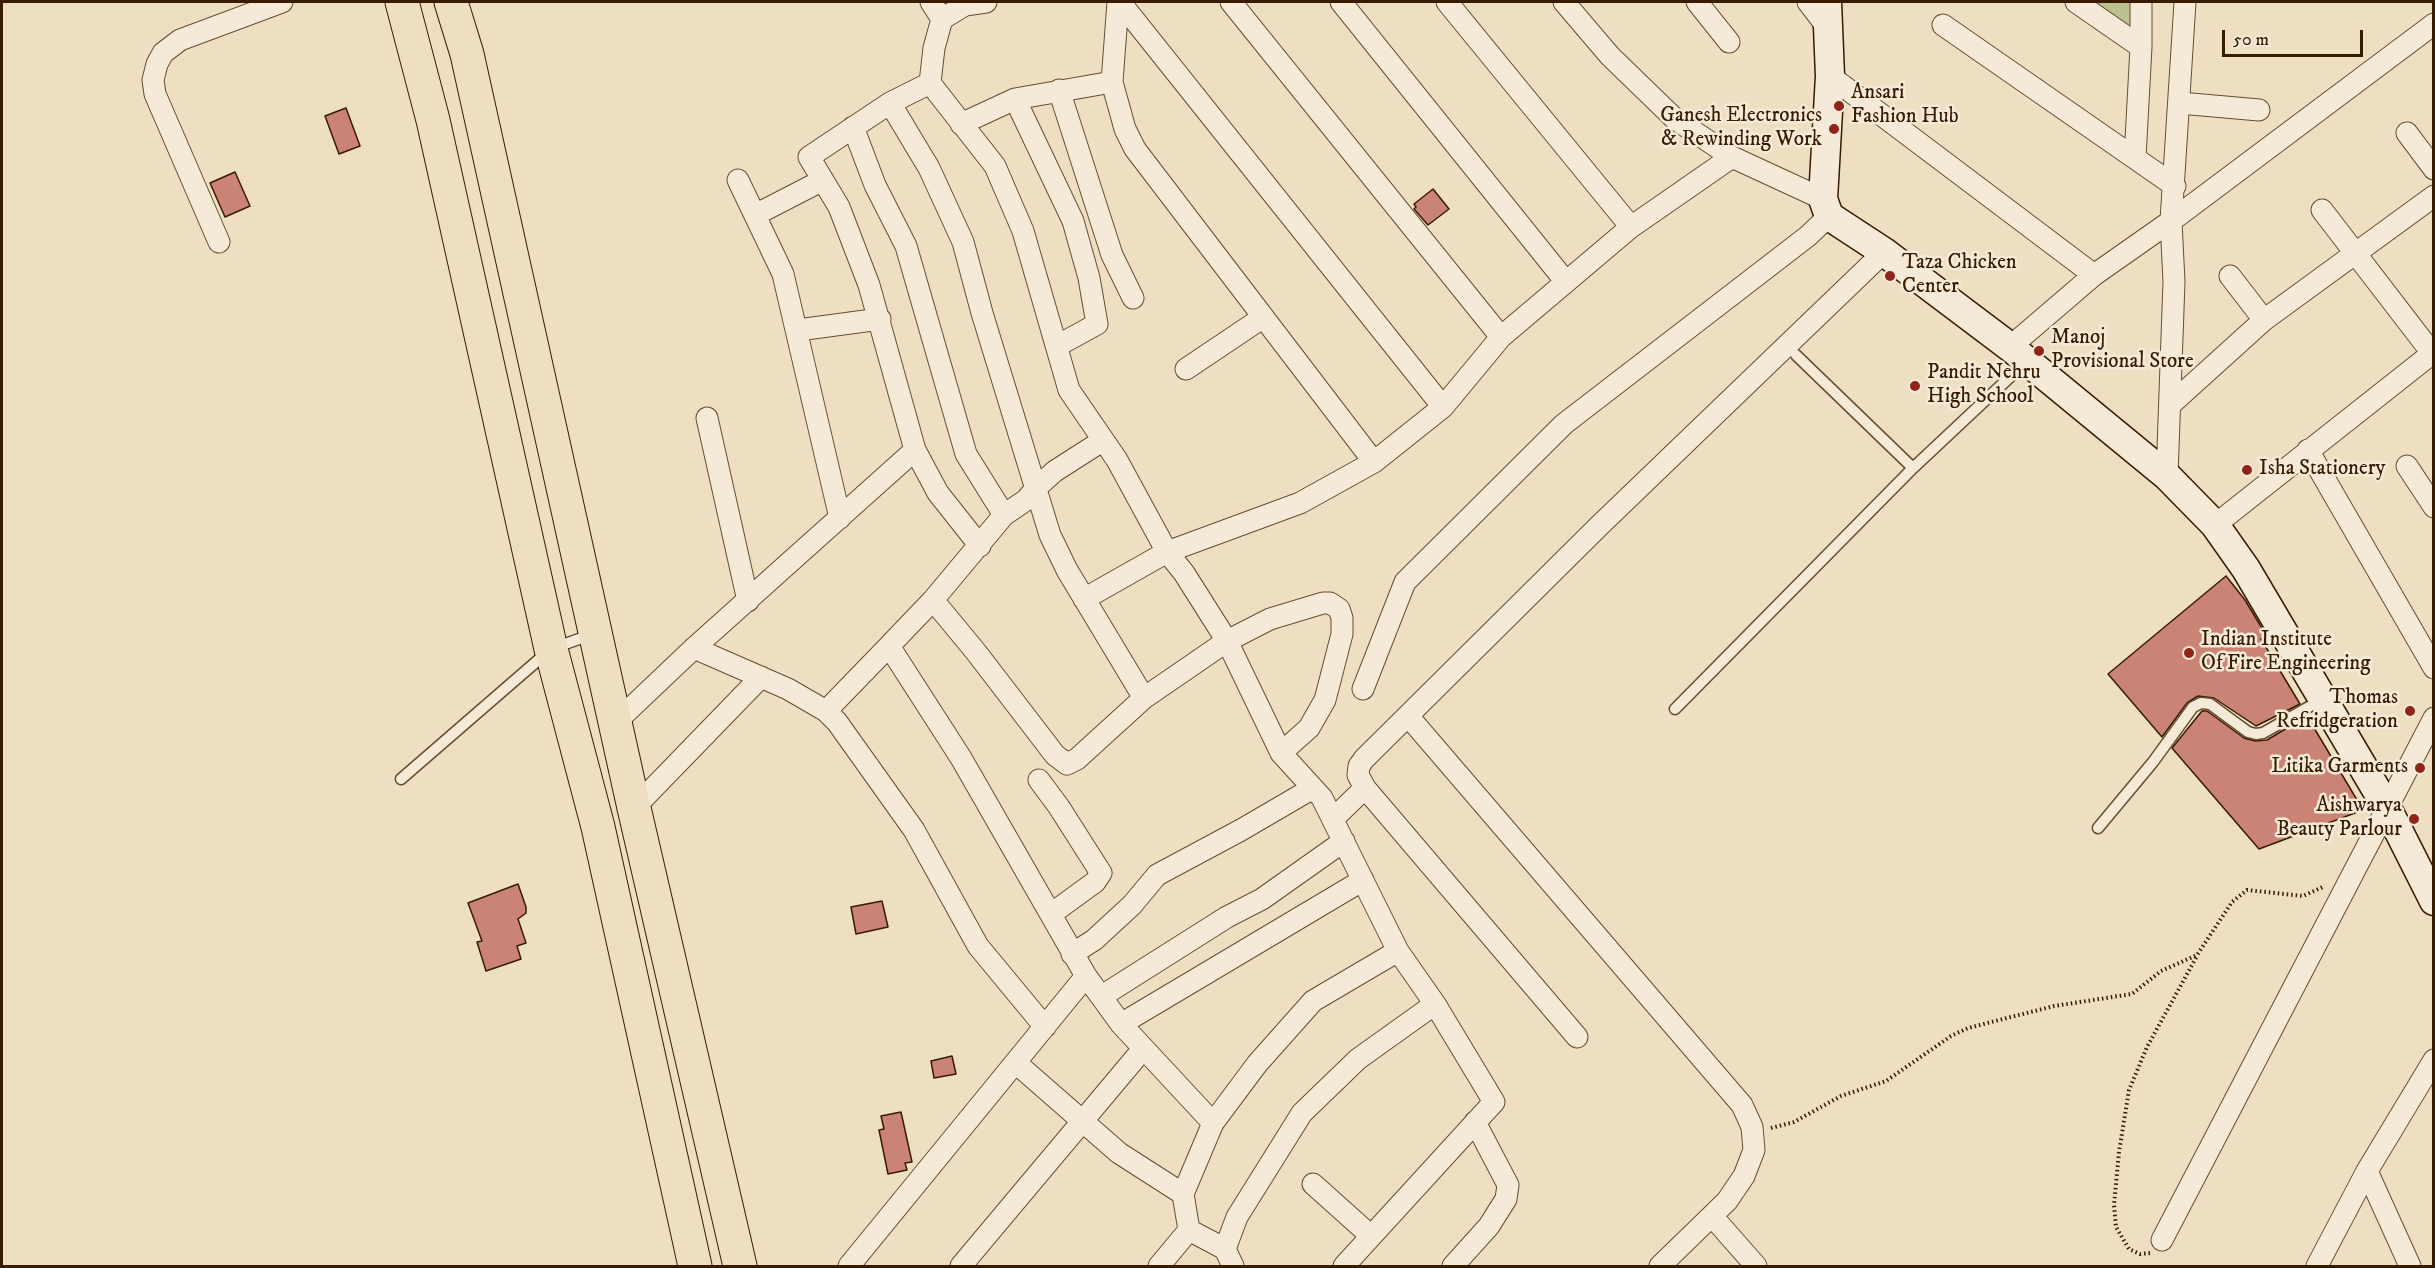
<!DOCTYPE html>
<html>
<head>
<meta charset="utf-8">
<style>
	body { margin:0 }
	#map { position:relative; width:2435px; height:1268px; overflow:hidden; background:#efdfc2; font-family:"IM FELL DW Pica",serif }
	canvas { display:block }
	.frame { position:absolute; inset:0; border:3px solid #371c00; pointer-events:none }
	.scale { position:absolute; left:2222px; top:30px; width:141px; height:27px; box-sizing:border-box; border:3px solid #371c00; border-top:0; padding-left:8px; font-size:18px; line-height:21px; white-space:nowrap; color:#371c00; -webkit-text-stroke:4px #f5ead7; paint-order:stroke }
</style>
</head>
<body>
<div id="map">
<canvas width="2435" height="1268"></canvas>
<div class="frame"></div>
<div class="scale">50 m</div>
</div>
<script>
const ctx = document.querySelector('canvas').getContext('2d');
ctx.lineJoin = 'round';
function fillPath(path, color) { ctx.fillStyle = color; ctx.fill(path, 'evenodd'); }
const toPath = rows => new Path2D(rows.map(r => 'M' + r).join(''));
function stroke(path, color, width, dash) { ctx.strokeStyle = color; ctx.lineWidth = width; ctx.lineCap = dash ? 'butt' : 'round'; ctx.setLineDash(dash || []); ctx.stroke(path); }
function drawText(font, color, halo, rows, align = 'center') {
  ctx.font = font + ' "IM FELL DW Pica",serif'; ctx.lineWidth = 5; ctx.setLineDash([]); ctx.textBaseline = 'middle'; ctx.strokeStyle = halo; ctx.fillStyle = color; for (const [text, x, y, turn = 0] of rows) {
    ctx.save(); ctx.translate(x, y); ctx.rotate((+turn || 0) * Math.PI / 180); ctx.textAlign = isNaN(turn) ? turn : align; if (halo) ctx.strokeText(text, 0, 0); ctx.fillText(text, 0, 0); ctx.restore();
  }
}
fillPath(toPath([
	[2095,2,2132,2,2131,28]
]), '#bcc191');
const building = toPath([
	[346,108,360,146,339,154,325,116,346,108],
	[235,172,250,206,225,217,210,183,235,172],
	[1433,189,1449,209,1428,225,1414,209,1416,207,1414,204,1433,189],
	[2226,576,2245,600,2266,635,2261,639,2300,704,2256,726,2214,698,2198,696,2187,703,2162,737,2108,674,2226,576],
	[2202,711,2207,711,2244,738,2255,741,2267,740,2307,716,2363,810,2259,849,2172,748,2202,711],
	[518,884,526,907,526,913,518,919,526,943,517,946,521,959,486,971,477,942,482,941,468,903,518,884],
	[882,901,888,927,856,934,851,907,882,901],
	[952,1056,956,1074,934,1078,931,1061,952,1056],
	[901,1112,912,1162,905,1163,907,1170,888,1174,879,1130,884,1129,881,1116,901,1112]
]);
fillPath(building, '#cb8375');
stroke(building, '#371c00', 1.5);
const lane = toPath([
	[1796,355,1913,468],
	[1675,709,1913,468,2026,362],
	[401,779,551,649,593,634],
	[2098,828,2153,762,2193,707,2201,703,2210,704,2248,732,2256,734,2263,733,2321,700]
]);
const street = toPath([
	[931,2,942,19],
	[1118,2,1112,82,1125,129,1135,149,1374,462],
	[1120,2,1443,407],
	[1231,2,1501,337],
	[1341,2,1566,282],
	[1447,2,1631,227],
	[1564,2,1610,56,1675,119,1732,157,1823,199],
	[1697,2,1729,42],
	[1808,2,1827,27],
	[2076,2,2141,47,2135,158],
	[1943,25,2175,186],
	[2141,47,2141,2],
	[1830,76,2094,275],
	[930,83,934,48,942,19,965,5,986,2],
	[1059,90,1112,255,1133,298],
	[1015,99,1112,82],
	[890,103,929,168,963,242,982,313,1050,535,1067,570,1144,698,1227,641,1270,619,1323,603,1330,603,1339,609,1342,618,1342,634,1325,700,1309,728,1281,753],
	[2180,103,2259,110],
	[961,124,1015,99,1073,221,1089,278,1097,324,1057,346],
	[853,127,875,185,906,246,966,454,1004,515],
	[2407,133,2434,169],
	[738,180,783,274,840,518],
	[2322,210,2432,353],
	[755,215,823,180],
	[219,242,155,94,153,80,157,64,163,53,180,40,282,2],
	[2230,276,2264,320],
	[798,330,880,319],
	[2010,347,2094,275,2171,221,2434,24],
	[1186,369,1262,318],
	[2170,405,2264,320,2434,196],
	[707,418,748,601],
	[1102,441,1055,471,1037,487,1026,500,1004,515,933,600,889,646,961,758,1086,976,1121,1024,1213,1123],
	[915,450,938,493,980,546],
	[2308,450,2434,668],
	[2407,466,2434,507],
	[2167,476,2174,282,2171,221,2185,2],
	[2215,525,2434,352],
	[1084,599,1167,552,1300,503,1374,462,1443,407,1501,337,1631,227,1732,157],
	[933,600,976,652,1055,755,1067,764,1077,759,1144,698],
	[694,648,788,689,826,711,837,722,914,830,978,946,1045,1027],
	[1363,689,1405,582,1564,424,1808,236,1829,216],
	[826,711,889,646],
	[1408,716,1742,1105,1752,1127,1754,1150,1744,1176,1727,1201,1660,1266],
	[616,722,694,648,915,450,869,285,839,207,809,157,890,103,930,83,995,166,1023,231,1069,390,1117,460,1167,552,1184,573,1227,641,1281,753,1322,798,1398,951,1435,1004,1494,1102,1344,1266],
	[1039,780,1059,807,1101,873,1095,882,1051,914],
	[1365,788,1577,1037],
	[634,808,761,677],
	[1333,819,1365,788,1358,775,1359,766,1364,759,1600,525,1884,252],
	[1072,954,1094,940,1132,905,1157,875,1241,830,1313,788],
	[1102,996,1227,917,1262,899,1344,841],
	[1121,1024,1363,880],
	[1016,1063,1119,1153,1183,1194],
	[2367,1171,2410,1266],
	[1313,1184,1371,1236],
	[1712,1216,1756,1266],
	[1189,1230,1183,1194,1213,1123,1257,1064,1313,1001,1398,951],
	[2162,1240,2434,718],
	[849,1266,1086,976],
	[961,1266,1143,1049],
	[1159,1266,1189,1230,1225,1249],
	[1233,1266,1225,1249,1237,1217,1302,1113,1358,1059,1435,1004],
	[1453,1266,1489,1226,1506,1199,1508,1185,1475,1122],
	[2317,1266,2367,1171,2434,1060]
]);
const secondary = toPath([
	[1827,2,1830,76,1823,199,1829,216,1884,252,2010,347,2167,476,2215,525,2246,569,2386,806,2434,901]
]);
const highway = toPath([
	[402,2,433,120,551,649,598,827,695,1266],
	[451,2,467,54,634,808,740,1266]
]);
stroke(lane, '#654d30', 13);
stroke(street, '#654d30', 23);
stroke(secondary, '#371c00', 31);
stroke(highway, '#371c00', 35);
stroke(toPath([
	[1771,1128,1794,1122,1841,1096,1886,1081,1951,1036,1968,1028,2054,1006,2132,994,2161,971,2197,955,2232,902,2247,890,2303,896,2325,886],
	[2150,1253,2140,1254,2129,1249,2116,1227,2114,1205,2119,1152,2129,1090,2147,1047,2197,956]
]), '#371c00', 4, [1.5, 3]);
stroke(lane, '#f5ead7', 10);
stroke(street, '#f5ead7', 21);
stroke(secondary, '#f5ead7', 28);
stroke(highway, '#efdfc2', 33);
for (const [x, y, r, color] of [
	[1839,106,6,"#8f2418"],
	[1834,129,6,"#8f2418"],
	[1890,276,6,"#8f2418"],
	[2039,351,6,"#8f2418"],
	[1915,386,6,"#8f2418"],
	[2247,470,6,"#8f2418"],
	[2189,653,6,"#8f2418"],
	[2410,711,6,"#8f2418"],
	[2420,768,6,"#8f2418"],
	[2414,819,6,"#8f2418"]
]) { const dot = new Path2D(); dot.arc(x, y, r, 0, 2 * Math.PI); ctx.fillStyle = color; ctx.fill(dot); stroke(dot, '#f5ead7', 2); }
drawText('21px', '#371c00', '#f5ead7', [
	["Ansari",1851,94],
	["Fashion Hub",1851,118],
	["Ganesh Electronics",1822,117,"right"],
	["& Rewinding Work",1822,141,"right"],
	["Taza Chicken",1902,264],
	["Center",1902,288],
	["Manoj",2051,339],
	["Provisional Store",2051,363],
	["Pandit Nehru",1927,374],
	["High School",1927,398],
	["Isha Stationery",2259,470],
	["Indian Institute",2201,641],
	["Of Fire Engineering",2201,665],
	["Thomas",2398,699,"right"],
	["Refridgeration",2398,723,"right"],
	["Litika Garments",2408,768,"right"],
	["Aishwarya",2402,807,"right"],
	["Beauty Parlour",2402,831,"right"]
], 'left');
</script>
</body>
</html>
